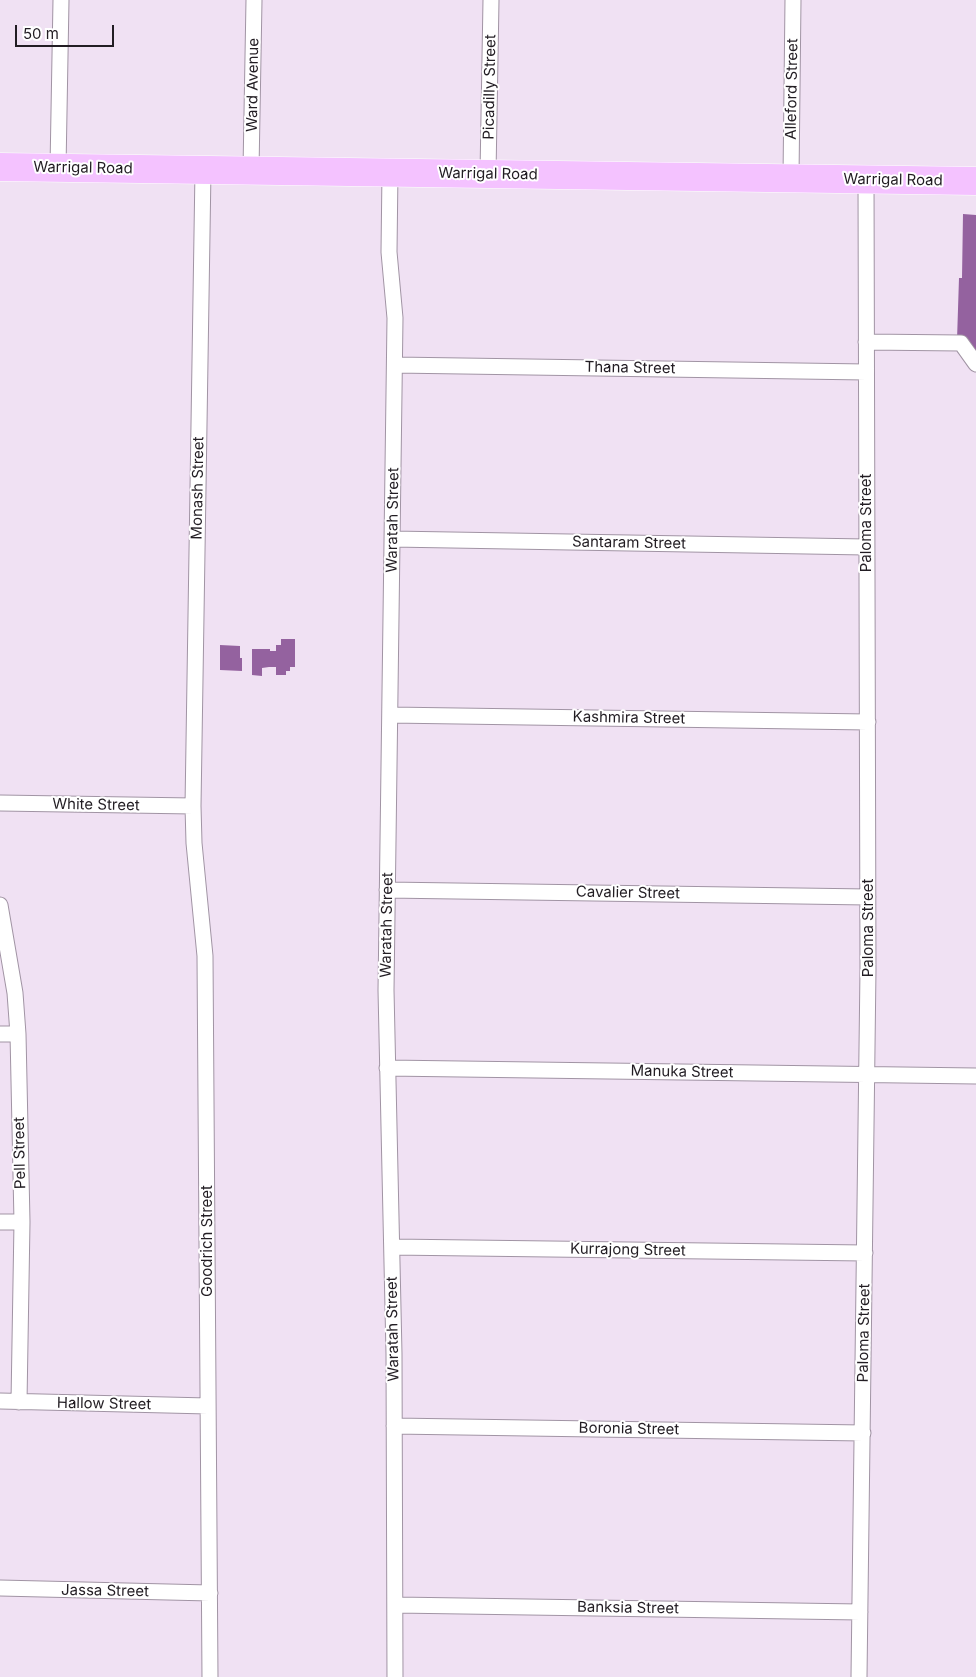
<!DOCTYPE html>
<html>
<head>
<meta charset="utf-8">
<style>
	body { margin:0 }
	#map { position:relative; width:976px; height:1677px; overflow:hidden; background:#f0e1f3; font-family:Inter,sans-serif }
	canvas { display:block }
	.scale { position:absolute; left:15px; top:25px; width:99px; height:22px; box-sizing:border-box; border:2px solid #221d23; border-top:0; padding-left:6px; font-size:15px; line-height:18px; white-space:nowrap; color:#221d23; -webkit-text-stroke:4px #fff; paint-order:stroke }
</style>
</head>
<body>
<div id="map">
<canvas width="976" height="1677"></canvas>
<div class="scale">50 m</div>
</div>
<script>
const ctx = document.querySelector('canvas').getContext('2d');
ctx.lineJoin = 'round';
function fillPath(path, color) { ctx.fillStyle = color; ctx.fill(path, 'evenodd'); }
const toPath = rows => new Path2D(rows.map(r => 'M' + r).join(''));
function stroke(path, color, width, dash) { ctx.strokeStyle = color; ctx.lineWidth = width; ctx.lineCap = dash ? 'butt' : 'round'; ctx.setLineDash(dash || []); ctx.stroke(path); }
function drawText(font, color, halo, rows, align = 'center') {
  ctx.font = font + ' Inter,sans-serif'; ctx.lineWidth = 4; ctx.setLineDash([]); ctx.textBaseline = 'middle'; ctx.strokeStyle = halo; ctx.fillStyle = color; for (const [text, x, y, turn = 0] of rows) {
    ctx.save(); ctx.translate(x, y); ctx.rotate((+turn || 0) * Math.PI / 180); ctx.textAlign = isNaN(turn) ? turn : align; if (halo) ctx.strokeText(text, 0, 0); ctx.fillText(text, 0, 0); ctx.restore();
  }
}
fillPath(toPath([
	[963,214,976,215,976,351,957,340,959,278,962,278],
	[281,639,295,639,295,667,290,667,290,671,286,671,286,675,276,675,276,667,269,667,262,668,262,676,252,675,252,649,270,649,270,651,276,651,276,645,281,645],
	[220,645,240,646,240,658,242,658,242,671,220,670]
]), '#94629f');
const street = toPath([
	[58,168,61,0],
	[203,170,193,806,194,843,205,956,210,1677],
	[251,170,254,0],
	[390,172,389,252,395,318,386,990,394,1354,395,1677],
	[488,174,491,0],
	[791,178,793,0],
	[866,342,961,343,976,364],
	[395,365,866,372],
	[392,539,866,547],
	[390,715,868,722],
	[0,803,193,806],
	[387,890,868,897],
	[0,905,15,993,18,1034,22,1222,19,1402],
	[0,1034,18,1034],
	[387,1068,976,1076],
	[0,1222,22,1222],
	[392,1247,865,1253],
	[0,1401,208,1406],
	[394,1426,863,1433],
	[0,1588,210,1593],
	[396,1605,860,1612],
	[859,1677,868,969,866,179]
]);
const highway = toPath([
	[0,167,976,181]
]);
stroke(street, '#a194a4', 17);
stroke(highway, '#fff', 29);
stroke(street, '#fff', 15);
stroke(highway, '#f4c2ff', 28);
drawText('15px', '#221d23', '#fff', [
	["Ward Avenue",253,85,-89],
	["Picadilly Street",490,87,-89],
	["Alleford Street",792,89,-89],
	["Warrigal Road",83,168,1],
	["Warrigal Road",488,174,1],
	["Warrigal Road",893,180,1],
	["Thana Street",630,368,1],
	["Monash Street",198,488,-89],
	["Waratah Street",393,520,-89],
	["Paloma Street",866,523,-90],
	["Santaram Street",629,543,1],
	["Kashmira Street",629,718,1],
	["White Street",96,805,1],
	["Cavalier Street",628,893,1],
	["Waratah Street",387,925,-89],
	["Paloma Street",868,928,-90],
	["Manuka Street",682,1072,1],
	["Pell Street",20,1153,-91],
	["Goodrich Street",207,1241,-90],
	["Kurrajong Street",628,1250,1],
	["Waratah Street",393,1329,-91],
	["Paloma Street",864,1333,-89],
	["Hallow Street",104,1404,1],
	["Boronia Street",629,1429,1],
	["Jassa Street",105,1591,1],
	["Banksia Street",628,1608,1]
]);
</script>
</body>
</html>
